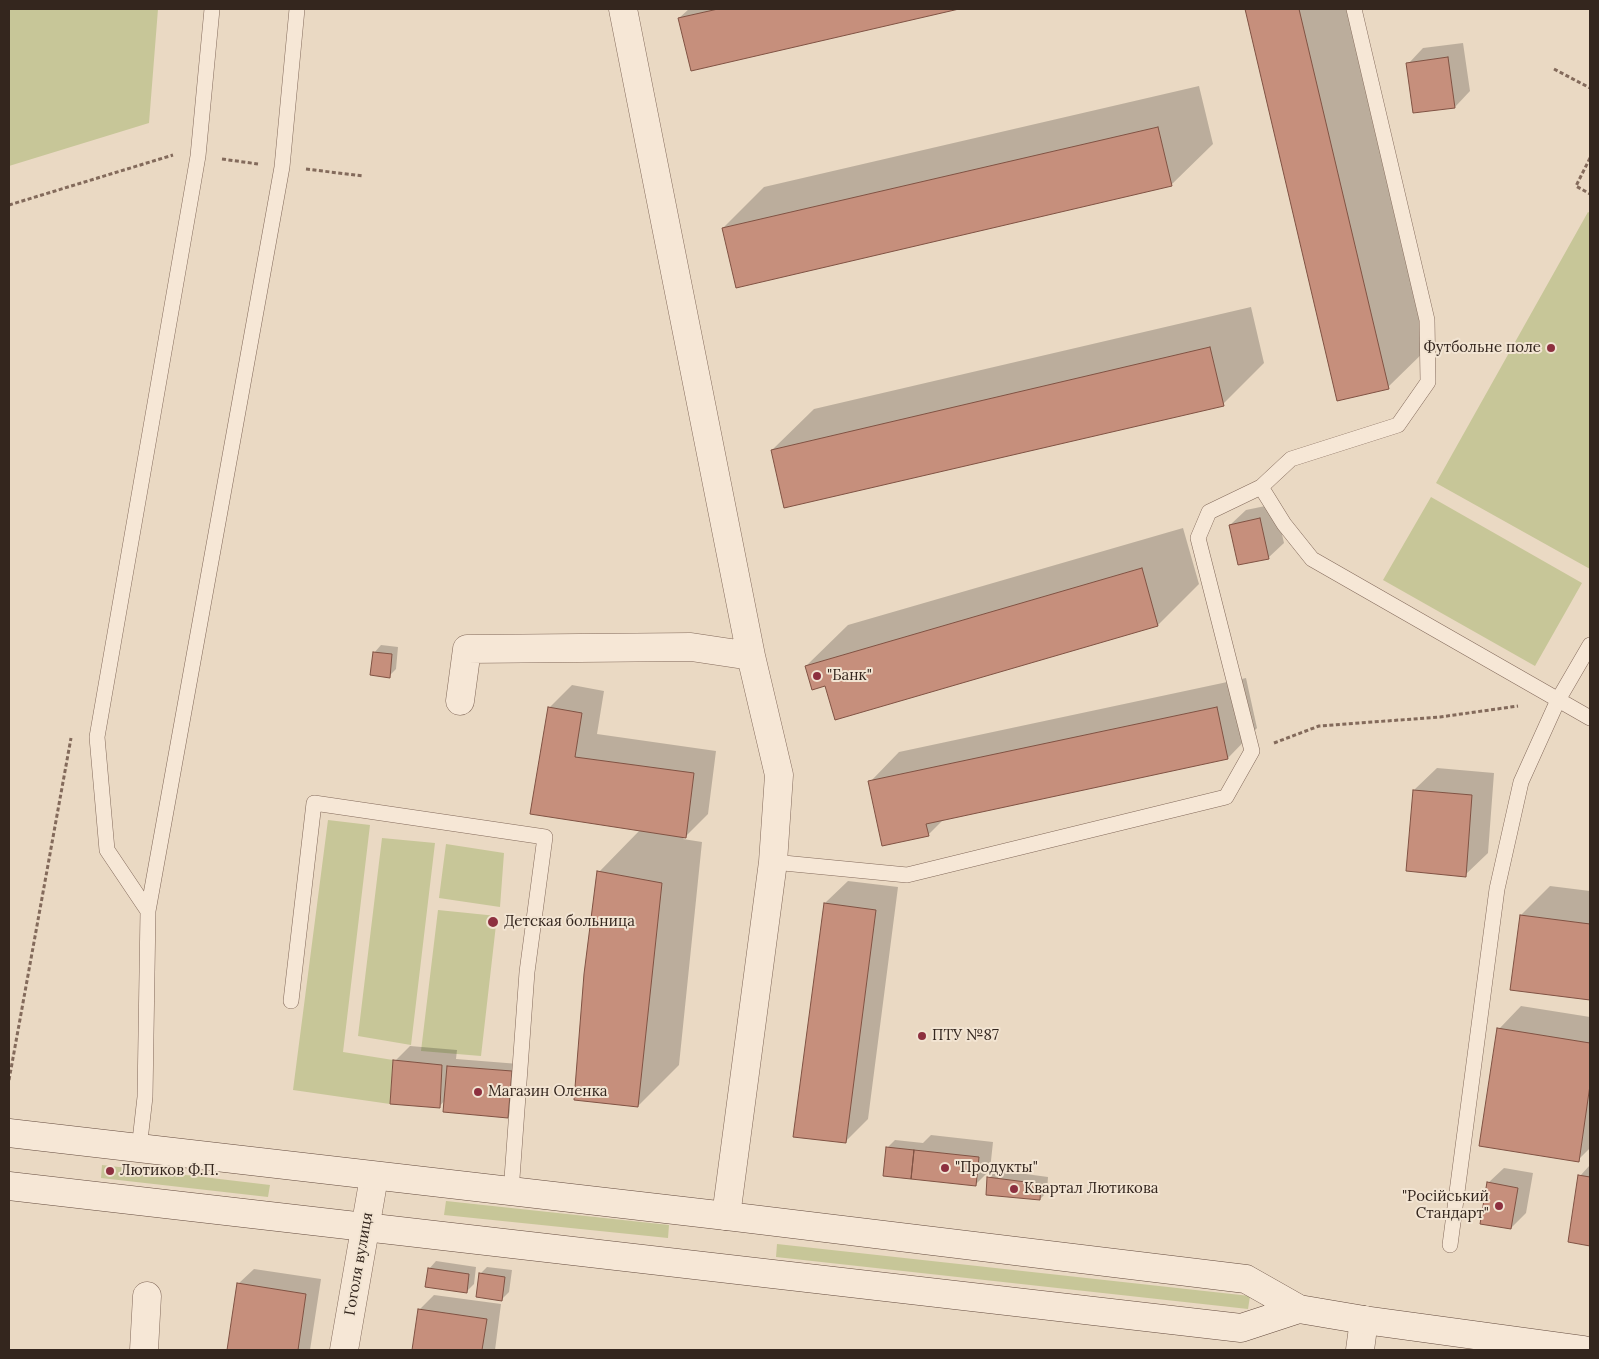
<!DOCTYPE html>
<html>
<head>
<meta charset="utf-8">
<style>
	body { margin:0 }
	#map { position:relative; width:1599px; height:1359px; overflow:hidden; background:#ead9c3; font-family:Lora,serif }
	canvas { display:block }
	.frame { position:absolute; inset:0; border:10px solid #34261e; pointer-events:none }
</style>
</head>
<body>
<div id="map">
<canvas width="1599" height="1359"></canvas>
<div class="frame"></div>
</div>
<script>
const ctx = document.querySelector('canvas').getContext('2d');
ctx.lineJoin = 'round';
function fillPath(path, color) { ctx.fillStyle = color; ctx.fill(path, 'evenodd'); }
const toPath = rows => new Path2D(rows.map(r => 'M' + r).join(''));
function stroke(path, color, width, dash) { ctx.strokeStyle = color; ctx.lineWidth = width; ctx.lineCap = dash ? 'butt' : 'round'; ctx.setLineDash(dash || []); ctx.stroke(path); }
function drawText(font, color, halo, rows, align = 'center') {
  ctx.font = font + ' Lora,serif'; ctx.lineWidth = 4; ctx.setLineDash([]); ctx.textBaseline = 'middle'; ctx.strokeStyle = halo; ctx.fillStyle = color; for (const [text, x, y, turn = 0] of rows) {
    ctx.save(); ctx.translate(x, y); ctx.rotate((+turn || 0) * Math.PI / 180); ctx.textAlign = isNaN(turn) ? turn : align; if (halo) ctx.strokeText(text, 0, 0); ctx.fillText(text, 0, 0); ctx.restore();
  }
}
fillPath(toPath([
	[9,9,158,9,149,123,9,166],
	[1588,212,1590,213,1590,569,1436,483],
	[1431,497,1582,583,1535,666,1383,580],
	[328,820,370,825,343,1052,393,1060,390,1104,293,1090],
	[382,838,435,843,411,1045,358,1036],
	[446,844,504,853,500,907,439,898],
	[438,910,497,916,481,1056,421,1051],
	[102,1165,270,1185,268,1197,101,1178],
	[446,1201,669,1225,668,1238,444,1215],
	[777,1244,1250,1296,1248,1309,776,1257]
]), '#c7c698');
fillPath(toPath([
	[689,9,954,9,691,70,679,18],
	[1246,9,1350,9,1430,346,1388,387,1338,399],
	[1463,43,1470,91,1455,107,1414,112,1408,64,1423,48],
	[1199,86,1213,144,1171,185,723,228,764,187],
	[1251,307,1264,363,1223,404,772,450,814,409],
	[1275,504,1284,543,1268,558,1230,525,1246,510],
	[1183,528,1199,584,1158,625,836,718,826,685,806,666,848,625],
	[381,645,398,647,396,669,389,676,374,653],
	[1246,678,1257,728,1228,758,945,818,928,835,870,782,899,752],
	[572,685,604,691,597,734,716,751,708,814,683,839,702,842,679,1065,638,1106,599,872,640,830,532,813,549,708],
	[1437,768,1494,773,1488,853,1465,875,1414,790],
	[848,881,898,887,868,1119,845,1142,825,903],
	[1550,886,1590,891,1590,999,1511,988,1521,915],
	[1521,1006,1590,1017,1590,1148,1578,1160,1499,1029],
	[410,1046,457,1050,456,1059,519,1064,515,1109,508,1117,445,1100,439,1107,395,1061],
	[931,1135,993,1142,990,1170,975,1185,887,1148,895,1140,923,1143],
	[1590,1165,1590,1244,1569,1241,1580,1176],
	[1504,1168,1533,1173,1526,1213,1511,1228,1488,1183],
	[996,1170,1048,1177,1047,1192,1040,1199,989,1178],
	[436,1261,476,1267,474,1284,466,1292,429,1269],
	[487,1267,512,1270,509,1292,502,1299,480,1274],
	[254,1269,321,1279,310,1350,228,1350,238,1284],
	[434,1295,501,1304,495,1350,414,1350,419,1310]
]), '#0003');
const building = toPath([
	[718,9,959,9,691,71,678,18,718,9],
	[1245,9,1299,9,1389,389,1337,401,1245,9],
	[1448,57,1455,108,1413,113,1406,63,1448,57],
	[1158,127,1172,186,736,288,722,228,1158,127],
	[1210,347,1224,406,784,508,771,450,1210,347],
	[1260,518,1269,559,1238,565,1229,525,1260,518],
	[1142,568,1158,626,835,720,825,686,812,690,805,666,1142,568],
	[373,652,392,654,390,678,370,675,373,652],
	[548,707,582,713,575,757,694,773,686,838,530,814,548,707],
	[1217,707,1228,759,926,824,929,836,882,846,868,781,1217,707],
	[1413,790,1472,795,1466,877,1406,871,1413,790],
	[597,871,662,883,638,1107,574,1100,584,974,597,871],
	[824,903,876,910,846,1143,793,1137,824,903],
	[1520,915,1590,924,1590,1000,1510,990,1520,915],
	[1497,1028,1590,1043,1590,1085,1579,1162,1479,1146,1497,1028],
	[393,1060,442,1065,440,1108,390,1104,393,1060],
	[447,1066,512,1071,508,1118,443,1112,447,1066],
	[886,1147,914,1150,911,1179,883,1176,886,1147],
	[914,1150,979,1157,976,1186,911,1179,914,1150],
	[1578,1175,1590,1177,1590,1246,1568,1242,1578,1175],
	[987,1177,1041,1184,1040,1200,986,1195,987,1177],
	[1487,1182,1518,1188,1511,1229,1480,1224,1487,1182],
	[428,1268,469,1274,467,1293,425,1287,428,1268],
	[479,1273,505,1277,502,1301,476,1297,479,1273],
	[237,1283,306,1294,298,1350,227,1350,237,1283],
	[418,1309,487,1319,482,1350,412,1350,418,1309]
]);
fillPath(building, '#c68f7c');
stroke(building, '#805243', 1);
const lane = toPath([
	[1354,9,1427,320,1428,382,1398,425,1291,459,1261,487,1284,524,1312,559,1590,718],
	[773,862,907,875,1226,797,1252,751,1198,538,1209,512,1261,487],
	[148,911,107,850,97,737,198,156,212,9],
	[291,1001,314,803,545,837,527,972,511,1192],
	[139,1149,145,1097,148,911,282,167,297,9],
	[1450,1245,1497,889,1521,782,1558,700,1590,645]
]);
const street = toPath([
	[623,9,751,656,779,775,773,862,726,1216],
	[460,701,467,649,691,647,751,656],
	[144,1350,147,1296],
	[344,1350,374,1177],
	[1360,1350,1364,1320]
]);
const secondary = toPath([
	[9,1133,735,1217,1246,1279,1299,1309,1364,1320,1584,1350],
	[9,1186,1241,1328,1299,1309]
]);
stroke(lane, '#836a5b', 16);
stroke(street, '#836a5b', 29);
stroke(secondary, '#654c3f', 29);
stroke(toPath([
	[1554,69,1590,88],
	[1590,158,1576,186,1590,194],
	[222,159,258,164],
	[306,169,363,176],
	[9,205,173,155],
	[1274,743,1319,726,1440,717,1518,706],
	[9,1080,71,738]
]), '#836a5b', 3, [4, 2.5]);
stroke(lane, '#f6e7d6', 15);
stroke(street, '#f6e7d6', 28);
stroke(secondary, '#f6e7d6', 28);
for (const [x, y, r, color] of [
	[1551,348,5,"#8d303f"],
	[817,676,5,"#8d303f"],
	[493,922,6,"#8d303f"],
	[922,1036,5,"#8d303f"],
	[478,1092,5,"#8d303f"],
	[945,1168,5,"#8d303f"],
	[110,1171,5,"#8d303f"],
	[1014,1189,5,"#8d303f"],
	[1499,1206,5,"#8d303f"]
]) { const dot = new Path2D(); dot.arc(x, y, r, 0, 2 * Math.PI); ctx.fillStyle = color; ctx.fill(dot); stroke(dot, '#f2e4d2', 2); }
drawText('15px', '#34261e', '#f2e4d2', [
	["Футбольне поле",1541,348,"right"],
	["\"Банк\"",827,676],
	["Детская больница",504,922],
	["ПТУ №87",932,1036],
	["Магазин Оленка",488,1092],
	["\"Продукты\"",955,1168],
	["Лютиков Ф.П.",120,1171],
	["Квартал Лютикова",1024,1189],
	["\"Російський",1489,1197,"right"],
	["Стандарт\"",1489,1214,"right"]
], 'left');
drawText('15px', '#34261e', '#f2e4d2', [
	["Гоголя вулиця",359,1264,-80]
]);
</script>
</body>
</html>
